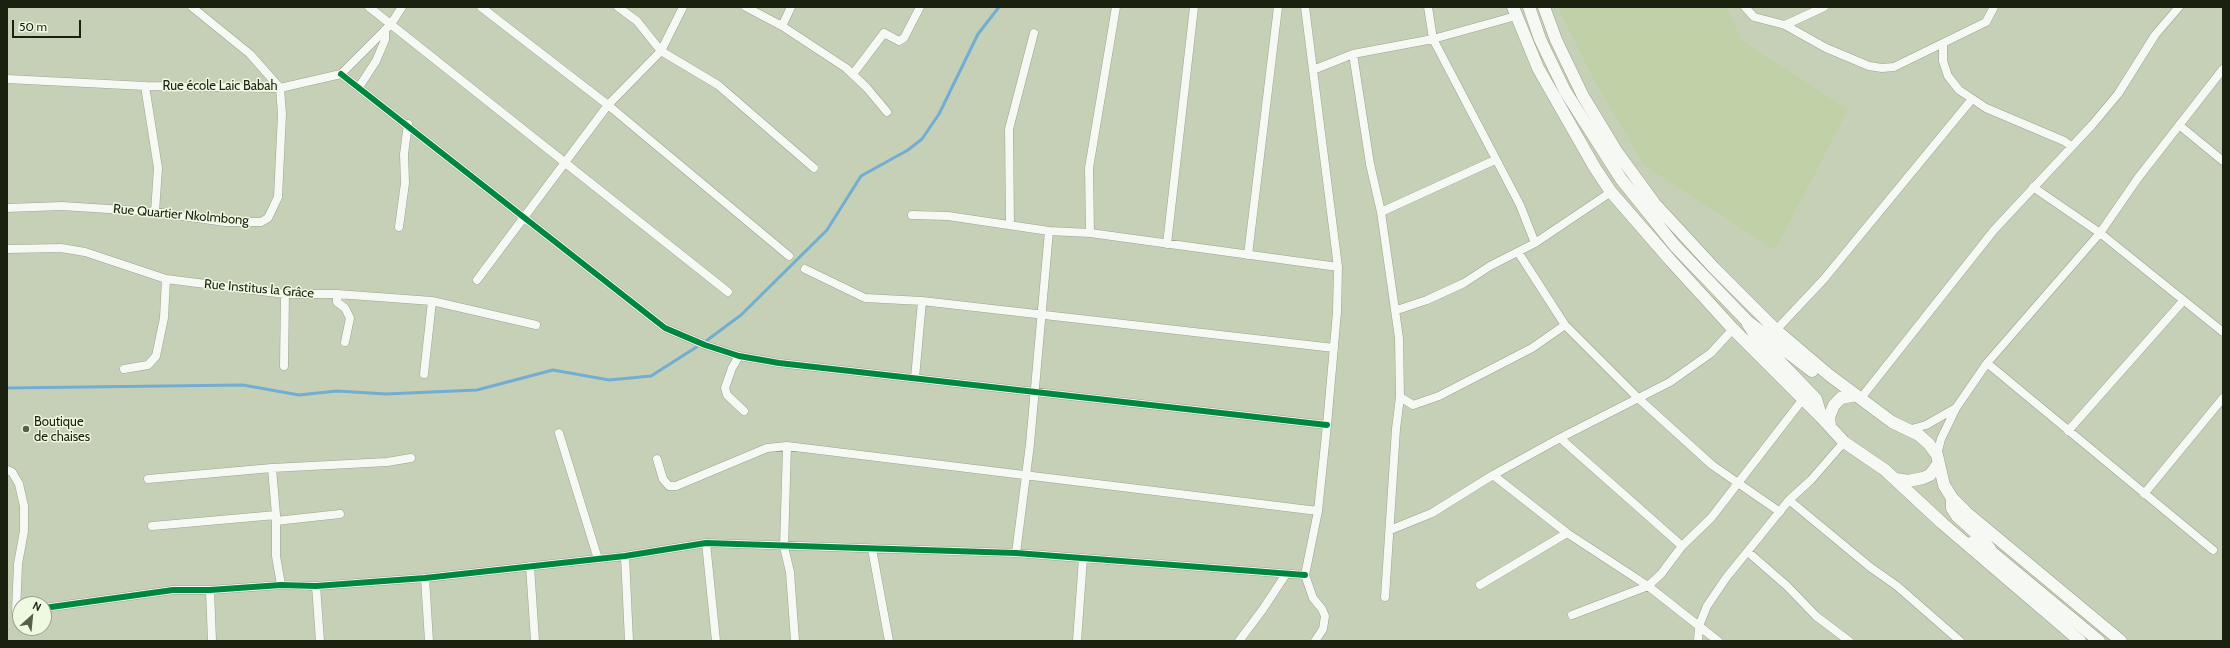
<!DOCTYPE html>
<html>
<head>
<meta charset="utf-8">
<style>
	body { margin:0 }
	#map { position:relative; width:2230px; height:648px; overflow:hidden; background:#c6d0b6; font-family:Cabin,sans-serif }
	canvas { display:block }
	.frame { position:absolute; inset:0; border:8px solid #1a210f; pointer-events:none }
	.north { position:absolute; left:12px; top:596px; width:40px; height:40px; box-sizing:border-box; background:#eff8e1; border:1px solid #9aa28d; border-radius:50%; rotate:27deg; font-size:11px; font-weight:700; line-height:16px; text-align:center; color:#1a210f }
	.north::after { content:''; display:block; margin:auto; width:14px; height:18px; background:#565e49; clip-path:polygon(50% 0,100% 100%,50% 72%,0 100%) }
	.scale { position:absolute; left:12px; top:20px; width:69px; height:18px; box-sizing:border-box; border:2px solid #1a210f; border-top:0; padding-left:5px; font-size:12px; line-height:14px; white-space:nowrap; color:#1a210f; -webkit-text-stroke:3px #eff8e1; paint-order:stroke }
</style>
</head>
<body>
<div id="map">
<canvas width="2230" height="648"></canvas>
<div class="frame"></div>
<div class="north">N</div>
<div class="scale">50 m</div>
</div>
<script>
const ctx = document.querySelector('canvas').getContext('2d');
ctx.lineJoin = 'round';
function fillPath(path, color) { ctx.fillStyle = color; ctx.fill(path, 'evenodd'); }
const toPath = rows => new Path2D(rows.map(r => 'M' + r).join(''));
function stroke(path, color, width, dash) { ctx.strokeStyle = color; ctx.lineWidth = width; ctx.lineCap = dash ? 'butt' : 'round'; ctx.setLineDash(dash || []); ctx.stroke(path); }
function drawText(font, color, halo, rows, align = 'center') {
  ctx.font = font + ' Cabin,sans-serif'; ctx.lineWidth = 3; ctx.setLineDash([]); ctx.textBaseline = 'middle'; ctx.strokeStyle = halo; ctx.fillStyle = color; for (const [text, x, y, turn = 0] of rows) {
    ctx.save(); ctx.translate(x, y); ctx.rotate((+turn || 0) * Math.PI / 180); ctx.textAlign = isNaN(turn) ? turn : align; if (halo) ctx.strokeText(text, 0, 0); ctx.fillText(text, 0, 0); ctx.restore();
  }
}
fillPath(toPath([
	[1558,7,1727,7,1741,40,1848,110,1775,250,1645,166,1593,78]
]), '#c0d0a7');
stroke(toPath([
	[7,388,243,385,299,395,337,391,386,394,477,390,553,370,609,380,651,376,706,341,741,315,827,230,861,176,908,150,922,139,939,114,978,34,999,7]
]), '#72add2', 3);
const minor = toPath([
	[369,7,728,292],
	[481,7,608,105,789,256],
	[618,7,637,21,661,51,718,85,814,168],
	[746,7,782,26,846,68,867,88,887,112],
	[1305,7,1338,267,1337,312,1327,425,1318,511,1305,575,1313,598,1322,609,1325,616,1323,629,1315,641],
	[1428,7,1433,39,1520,205,1535,243],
	[1745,7,1754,17,1785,25,1826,48,1869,66,1882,68,1894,67,1986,22,1994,7],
	[1785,25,1824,7],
	[782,26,791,7],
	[1943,45,1943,61,1948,76,1959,90,1986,108,2064,141,2071,146],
	[1353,54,1370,164,1381,212,1399,338,1400,397,1396,429,1385,597],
	[1313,70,1353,54,1433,39,1516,16],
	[341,74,665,328,705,345,739,356,779,363,1327,425],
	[853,74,884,33,899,41,904,38,920,7],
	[7,79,145,86,280,88,341,74,391,24,402,7],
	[145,86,158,168,155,212],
	[359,87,376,61,385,40,385,30],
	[2179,125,2223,161],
	[2033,187,2100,233,2223,332],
	[7,208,62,206,155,212,225,222,261,222,268,218,278,197,282,114,280,88,250,54,192,7],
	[1381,212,1495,160],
	[912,215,948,216,1049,231,1090,233,1338,267],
	[1010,225,1009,129,1034,33],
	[399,227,405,183,404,154,408,124],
	[1090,233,1089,168,1116,7],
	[1167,244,1194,7],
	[7,249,61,248,85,252,166,279,285,294,337,294,432,301,536,325],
	[1518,252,1565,325,1637,397,1712,465,1780,512],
	[1248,255,1278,7],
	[805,269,865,298,922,301,1334,348],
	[477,280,608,105,661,51,683,7],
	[337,294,337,302,345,308,350,318,345,342],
	[1397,310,1427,300,1464,283,1490,266,1535,243,1611,192],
	[1776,330,1824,279,1972,99],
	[739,356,732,368,725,388,727,395,744,411],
	[1987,363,2213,550],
	[284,366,285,294],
	[124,369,148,365,156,356,164,318,166,279],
	[424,374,432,301],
	[915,378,922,301],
	[1400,397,1413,405,1439,396,1532,348,1565,325],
	[1861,398,1994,230,2092,125,2118,94,2155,35,2179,7],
	[1908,430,1926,425,1956,408],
	[2068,431,2183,301],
	[559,433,598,559],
	[1560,438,1682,546],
	[787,446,784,547,790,572,795,641],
	[1937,455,1941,439,1956,408,1987,363,2100,233,2138,178,2223,69],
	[657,459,663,479,669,486,676,486,767,448,787,446,1318,511],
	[272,468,276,515,276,556,281,585],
	[7,470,12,472,19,484,24,506,24,531,18,564,16,612],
	[1493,475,1567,533,1648,586,1718,641],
	[148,479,272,468,387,462,411,458],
	[2144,494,2223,398],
	[1789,500,1870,567,1897,586,1960,641],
	[276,521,340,514],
	[152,526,276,515],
	[1390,530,1432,513,1493,475,1560,438,1670,382,1711,353,1733,329],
	[706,543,716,641],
	[872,549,889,641],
	[1748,552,1787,586,1816,616,1849,641],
	[1016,553,1030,444,1049,231],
	[625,556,629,641],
	[530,566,535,641],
	[425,578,429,641],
	[1480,585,1567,533],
	[316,586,320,641],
	[210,590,212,641],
	[44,608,173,590,210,590,281,585,316,586,425,578,625,556,706,543,1016,553,1305,575],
	[1572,615,1648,586,1661,574,1682,546,1711,518,1803,399],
	[1077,641,1083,558],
	[1239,641,1263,609,1286,574],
	[1698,641,1699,626,1707,606,1726,578,1789,500,1811,480,1844,442]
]);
const secondary = toPath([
	[1513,7,1538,68,1595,168,1611,192,1671,261,1733,329,1821,417,1844,442,1885,470,1942,523,2080,641],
	[1529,7,1540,39,1565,91,1621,179,1675,246,1747,321,1812,371],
	[1544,7,1556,40,1583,96,1617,152,1655,204,1714,268,1776,330,1829,375,1892,422,1919,435,1929,444,1937,455,1944,485,1952,498,1967,513,2121,641],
	[1748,324,1757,338,1816,399,1821,416],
	[1830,426,1829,417,1834,405,1841,398,1856,395],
	[1896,479,1908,481,1923,478,1930,475,1938,464],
	[1952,500,1952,508,1957,516,1979,536,1990,549],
	[1973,542,1993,553,2099,641]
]);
stroke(minor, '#9ca38f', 9);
stroke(secondary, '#9ca38f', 13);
stroke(minor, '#f6f8f4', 8);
stroke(secondary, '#f6f8f4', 12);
stroke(toPath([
	[341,74,665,328,705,345,739,356,779,363,1327,425],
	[44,608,173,590,210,590,281,585,316,586,425,578,625,556,706,543,1016,553,1305,575]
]), '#00873e', 6);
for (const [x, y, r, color] of [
	[26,429,4,"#565e49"]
]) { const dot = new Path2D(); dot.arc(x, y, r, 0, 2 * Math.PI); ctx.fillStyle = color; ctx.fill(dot); stroke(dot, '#eff8e1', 1.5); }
drawText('13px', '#1a210f', '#eff8e1', [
	["Rue école Laic Babah",220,86],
	["Rue Quartier Nkolmbong",181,215,5],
	["Rue Institus la Grâce",259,289,5]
]);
drawText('13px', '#1a210f', '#eff8e1', [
	["Boutique",34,422],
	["de chaises",34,437]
], 'left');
</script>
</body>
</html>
